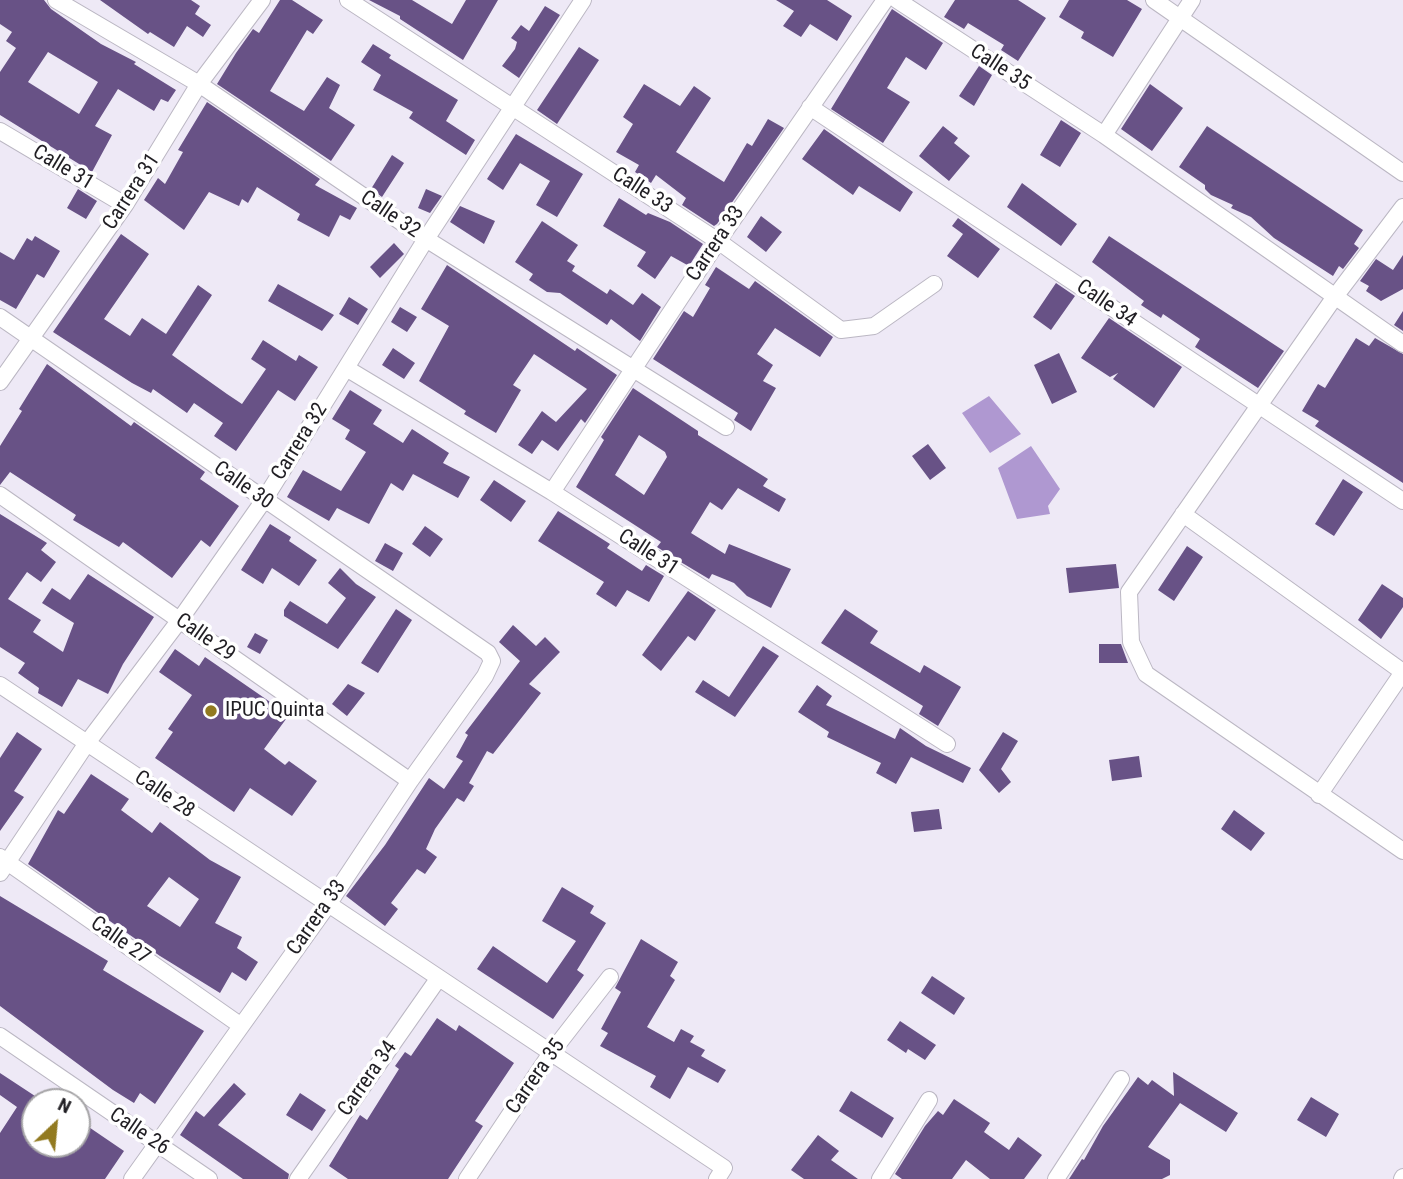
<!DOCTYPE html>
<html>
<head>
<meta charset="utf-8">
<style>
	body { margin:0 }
	#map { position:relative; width:1403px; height:1179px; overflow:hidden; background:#eee9f6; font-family:"Roboto Condensed",sans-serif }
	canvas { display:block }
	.north { position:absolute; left:21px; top:1088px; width:70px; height:70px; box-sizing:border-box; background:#fff; border:2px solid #a6a5a7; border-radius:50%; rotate:26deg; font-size:19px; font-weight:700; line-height:28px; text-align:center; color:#201e23 }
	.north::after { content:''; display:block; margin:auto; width:24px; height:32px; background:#927a20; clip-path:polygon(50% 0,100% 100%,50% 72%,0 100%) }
</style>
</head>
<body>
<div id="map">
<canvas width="1403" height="1179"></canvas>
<div class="north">N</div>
</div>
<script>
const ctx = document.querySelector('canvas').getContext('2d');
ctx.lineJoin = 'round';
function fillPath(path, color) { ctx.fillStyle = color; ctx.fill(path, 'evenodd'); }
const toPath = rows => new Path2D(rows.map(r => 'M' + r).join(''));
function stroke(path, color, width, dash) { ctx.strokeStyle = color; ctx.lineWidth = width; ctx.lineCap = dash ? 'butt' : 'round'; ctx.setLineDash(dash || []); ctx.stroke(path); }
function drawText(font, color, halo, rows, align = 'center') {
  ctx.font = font + ' "Roboto Condensed",sans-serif'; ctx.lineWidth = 7; ctx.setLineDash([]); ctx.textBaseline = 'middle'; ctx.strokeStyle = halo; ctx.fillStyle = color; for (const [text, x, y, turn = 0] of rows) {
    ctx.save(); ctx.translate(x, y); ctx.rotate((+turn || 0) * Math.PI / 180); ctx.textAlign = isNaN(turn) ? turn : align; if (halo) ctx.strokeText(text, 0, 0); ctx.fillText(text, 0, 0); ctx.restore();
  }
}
fillPath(toPath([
	[989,396,1021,434,990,453,962,413],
	[1031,446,1060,489,1048,506,1050,514,1017,519,998,468]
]), '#af98d1');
fillPath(toPath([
	[0,0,44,0,51,9,101,44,136,62,134,64,176,90,168,102,161,99,154,111,118,89,95,126,112,135,92,172,0,115,0,72,16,48,6,41,12,32,0,24],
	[48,52,98,82,79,114,28,82],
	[100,0,191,0,200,6,195,14,211,25,203,37,187,26,174,47,150,32,148,34],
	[280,0,292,0,323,20,313,34,307,30,270,91,304,111,327,77,340,85,329,108,355,125,331,161,217,84,236,53,253,29,259,33],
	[369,0,412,0,452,24,466,0,498,0,463,60,400,19,400,16],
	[776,0,827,0,852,16,837,41,810,24,801,37,783,26,794,11],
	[955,0,1018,0,1046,18,1018,61,1001,50,1004,45,968,23,964,29,944,17],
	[1069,0,1127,0,1142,9,1113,57,1081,38,1084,32,1059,17],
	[545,6,560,15,519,78,502,66,515,49,517,42,511,38,521,25,529,31],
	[892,9,943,43,926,70,906,57,887,88,910,102,883,143,831,109],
	[373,44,391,55,389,58,458,100,446,121,475,140,466,155,409,118,413,112,373,90,381,75,361,62],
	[579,47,599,60,557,124,537,110],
	[979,66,992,75,974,106,959,96],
	[644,84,680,106,694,86,711,98,676,152,724,182,747,143,752,146,768,119,784,128,717,224,714,226,682,205,686,198,656,175,651,183,635,172,639,165,616,152,633,124,623,117],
	[1150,84,1183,108,1152,151,1121,129],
	[207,102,320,179,315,185,357,208,350,220,340,215,329,237,297,220,300,214,257,187,248,203,242,199,239,206,209,192,184,230,144,200,158,178,165,184,183,152,178,150],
	[1061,120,1081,133,1060,167,1040,155],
	[943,126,958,138,954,143,970,156,949,181,919,156],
	[1207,126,1363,230,1354,244,1359,248,1343,269,1339,266,1333,276,1274,238,1251,217,1231,208,1233,205,1211,195,1205,189,1205,185,1179,167],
	[824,129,913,192,900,212,859,186,853,195,802,159],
	[516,134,583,174,557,217,536,205,550,181,520,163,503,190,487,179],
	[392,155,404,163,382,197,371,189],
	[1022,183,1077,224,1061,246,1007,207],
	[78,189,97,201,86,219,67,208],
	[426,189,442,196,430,213,418,208],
	[619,198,646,215,648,213,670,222,703,244,689,266,671,256,655,279,637,266,646,252,603,226],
	[460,206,495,221,484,244,450,222],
	[761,216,782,232,766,252,747,237],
	[958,218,1000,249,978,278,947,256,963,234,952,226],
	[542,221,578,245,567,261,575,266,572,271,607,294,610,289,633,305,642,293,661,307,640,341,611,319,607,325,560,293,547,292,529,280,533,274,515,262],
	[121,234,149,254,104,319,130,336,142,318,166,334,198,285,212,295,172,355,227,394,242,404,266,369,251,359,263,340,296,361,299,355,318,367,295,401,278,390,236,451,214,436,223,423,194,403,187,413,153,389,151,393,132,383,53,332],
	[35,236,60,251,44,278,37,274,16,309,0,300,0,252,14,260,27,238,32,241],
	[1109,236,1284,351,1258,388,1195,347,1200,339,1163,314,1161,318,1141,305,1144,301,1092,262],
	[394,243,404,254,380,278,370,267],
	[1403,255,1403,289,1381,301,1366,291,1369,286,1360,281,1376,259,1393,270],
	[447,265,575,351,577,348,617,375,585,423,581,419,558,451,542,440,532,454,518,445,542,411,556,422,587,389,534,354,513,385,521,390,496,433,464,414,466,411,419,381,449,326,421,309],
	[716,267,749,289,755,281,833,337,820,357,775,328,757,354,773,365,763,381,776,388,751,431,734,420,738,413,653,359,684,311,693,317,710,288,705,285],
	[1056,283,1075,296,1051,330,1033,317],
	[278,284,334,315,322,331,268,301],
	[349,297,368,309,358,325,339,314],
	[400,307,417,317,407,332,391,322],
	[1403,311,1403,331,1394,325],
	[1109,318,1182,367,1154,408,1113,379,1118,373,1110,377,1081,358],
	[1356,338,1369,346,1375,338,1403,354,1403,483,1315,426,1319,421,1302,411,1318,384,1325,388],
	[393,348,415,363,404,379,382,365],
	[1059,353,1077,392,1052,404,1034,365],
	[47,364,131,426,134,422,205,472,200,479,239,506,210,547,201,540,172,578,123,542,119,547,73,520,76,515,10,472,0,485,0,446,22,411,19,409],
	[633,388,698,431,698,435,768,479,763,486,786,499,779,512,738,488,722,510,710,502,691,533,725,554,729,544,791,569,771,608,747,596,734,583,712,574,709,579,674,558,657,547,661,542,576,487,604,440,601,437],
	[639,435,665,452,667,457,644,495,615,475],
	[350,390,382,410,373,424,403,443,412,429,449,453,443,463,470,477,458,498,413,474,403,491,391,483,369,524,337,508,329,521,287,497,303,470,341,491,366,452,345,439,350,430,332,419],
	[928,444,946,468,930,480,912,456],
	[1343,479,1363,492,1334,536,1315,524],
	[494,480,526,501,511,522,480,500],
	[558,511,610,544,607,548,642,571,646,565,664,576,649,602,627,590,616,607,596,594,604,582,538,541],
	[0,514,47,543,41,550,56,562,41,582,27,572,8,599,41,620,33,632,63,652,74,623,42,603,52,588,70,600,88,574,154,617,123,664,108,694,78,679,62,707,38,693,39,688,18,673,25,663,0,647],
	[270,524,291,537,289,541,317,560,299,586,272,568,263,584,241,570],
	[425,526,443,539,430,557,412,544],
	[385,543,403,553,393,571,375,561],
	[1187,546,1203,557,1174,601,1158,590],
	[1116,564,1119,588,1069,593,1066,568],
	[340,568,356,584,376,597,338,649,284,616,284,610,290,601,327,624,346,598,328,583],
	[1382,584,1403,598,1403,607,1381,639,1358,620],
	[688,591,716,610,695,641,688,636,661,671,642,655],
	[396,609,412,620,378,673,361,663],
	[845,609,878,631,870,643,920,673,924,665,961,687,938,726,919,714,923,706,821,643],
	[513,625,536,646,545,637,560,652,529,684,541,693,493,754,487,751,469,783,474,786,464,802,457,798,435,829,426,849,437,857,425,874,417,869,391,903,398,909,385,926,346,896,385,845,429,778,444,789,463,761,456,757,468,735,465,733,520,661,499,642],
	[255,633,268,640,260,654,247,647],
	[1099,644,1121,644,1128,663,1099,663],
	[763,646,779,656,735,717,695,692,703,680,729,697],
	[175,649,199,666,205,657,289,715,264,749,285,765,289,761,317,781,292,816,250,788,234,812,155,758,173,732,168,729,192,695,159,672],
	[348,684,365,693,347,716,332,704],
	[817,685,832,696,826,705,895,739,900,728,926,746,971,768,963,783,911,757,896,784,876,773,881,763,827,737,829,732,798,712],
	[17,732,42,749,14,791,24,797,0,831,0,758],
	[1003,732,1018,741,1001,769,1011,782,999,793,979,770],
	[1139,756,1142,777,1112,781,1109,760],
	[91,774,129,799,121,810,152,833,160,822,210,860,241,877,215,923,242,937,237,948,258,962,246,981,232,972,220,993,160,956,28,864,58,810,64,814],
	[169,877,199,899,180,927,147,906],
	[939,809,942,829,914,832,911,812],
	[1234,810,1265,833,1251,851,1221,829],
	[562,887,594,906,590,913,606,923,577,970,584,975,553,1019,477,969,493,946,547,983,576,941,542,921],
	[0,896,108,961,103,970,204,1031,155,1104,140,1093,134,1103,113,1090,0,1006],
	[641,939,678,962,670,976,675,980,647,1027,674,1042,681,1029,694,1036,690,1042,705,1050,701,1056,726,1070,718,1083,688,1067,670,1099,650,1087,656,1076,600,1046,608,1033,601,1029,621,992,615,988],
	[932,976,965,998,954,1015,921,993],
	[437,1018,456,1031,459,1025,514,1063,475,1121,483,1126,448,1179,348,1179,329,1166,360,1115,367,1120,399,1069,395,1066,405,1052,411,1056],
	[900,1021,936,1045,925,1060,908,1049,906,1053,887,1040],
	[1173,1072,1238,1113,1226,1132,1180,1103,1148,1147,1170,1160,1170,1175,1162,1179,1069,1179,1082,1159,1084,1160,1103,1126,1138,1077,1148,1085,1152,1080,1174,1096],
	[0,1073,35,1096,35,1144,77,1144,77,1119,124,1151,105,1179,0,1179,0,1133,17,1107,0,1095],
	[234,1083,246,1094,218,1125,289,1174,288,1179,243,1179,180,1135,196,1111,204,1117],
	[851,1091,894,1118,882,1138,839,1111],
	[300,1093,326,1110,312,1131,286,1115],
	[1311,1097,1339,1114,1326,1137,1297,1120],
	[954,1099,990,1123,984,1132,1009,1150,1018,1137,1042,1155,1024,1179,990,1179,966,1160,952,1179,902,1179,895,1174,925,1126,938,1111,943,1115],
	[818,1135,839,1151,831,1160,858,1179,804,1179,791,1170]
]), '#685286');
const minor = toPath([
	[56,0,199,84,426,239,726,427],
	[348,0,718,241,841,330,874,326,934,284],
	[897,0,1104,135,1403,344],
	[1154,0,1403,173],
	[810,107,1403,501],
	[0,131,125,205],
	[1104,135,1192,0],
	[1403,207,1334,298,1129,592,1131,642,1146,674,1403,851],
	[0,317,488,653,492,661,485,676,410,781,327,906,132,1179],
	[346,368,552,492,947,744],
	[0,382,125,205,199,84,262,0],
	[552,492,718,241,885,0],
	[0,495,410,781],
	[1183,514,1403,672],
	[0,685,724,1168,717,1179],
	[1319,795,1403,672],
	[0,857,240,1025],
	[0,873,87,743,179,621,264,500,426,239,583,0],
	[0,1036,209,1179],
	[298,1179,438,979],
	[467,1179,551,1053,610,977],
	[880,1179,929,1100],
	[1056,1179,1121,1079],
	[1402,1179,1403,1177]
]);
stroke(minor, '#bbb7c3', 18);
stroke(minor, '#fff', 16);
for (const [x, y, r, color] of [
	[211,711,7,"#927a20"]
]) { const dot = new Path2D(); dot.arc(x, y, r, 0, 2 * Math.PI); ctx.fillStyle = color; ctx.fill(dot); stroke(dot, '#fff', 2.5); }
drawText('21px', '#201e23', '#fff', [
	["Calle 35",1000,68,33],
	["Calle 31",63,168,31],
	["Calle 33",642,191,33],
	["Carrera 31",132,192,-57],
	["Calle 32",390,215,34],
	["Carrera 33",716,244,-56],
	["Calle 34",1106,304,34],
	["Carrera 32",300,442,-58],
	["Calle 30",243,486,35],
	["Calle 31",648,553,33],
	["Calle 29",205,638,35],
	["Calle 28",164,795,34],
	["Carrera 33",317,918,-55],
	["Calle 27",120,941,35],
	["Carrera 35",536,1077,-55],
	["Carrera 34",368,1079,-55],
	["Calle 26",139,1132,34]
]);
drawText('21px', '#201e23', '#fff', [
	["IPUC Quinta",225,711]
], 'left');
</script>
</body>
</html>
